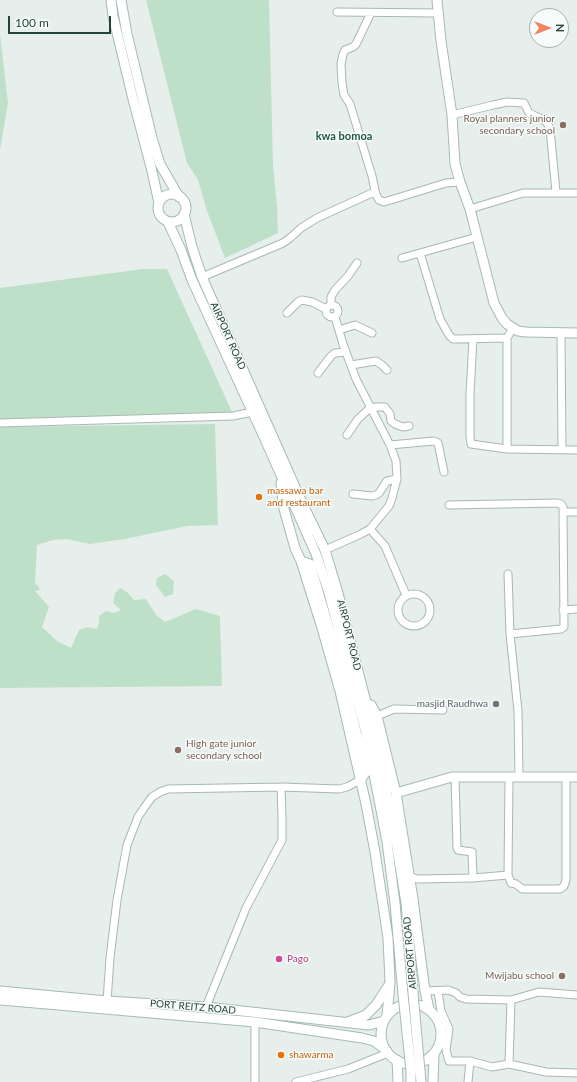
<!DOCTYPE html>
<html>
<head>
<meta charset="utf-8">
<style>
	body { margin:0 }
	#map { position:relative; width:577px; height:1082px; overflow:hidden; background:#e6efeb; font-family:Lato,sans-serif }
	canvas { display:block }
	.north { position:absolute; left:529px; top:8px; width:40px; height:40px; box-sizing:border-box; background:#f7fbf9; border:1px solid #a3b1ad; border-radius:50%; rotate:90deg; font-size:11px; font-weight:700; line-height:16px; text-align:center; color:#24423a }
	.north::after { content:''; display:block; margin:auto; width:14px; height:18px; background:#f4845f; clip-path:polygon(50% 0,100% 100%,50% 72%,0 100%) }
	.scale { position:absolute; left:8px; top:16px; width:103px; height:18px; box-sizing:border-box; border:2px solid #24423a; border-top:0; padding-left:5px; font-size:12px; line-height:14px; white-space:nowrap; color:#24423a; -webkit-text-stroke:3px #f7fbf9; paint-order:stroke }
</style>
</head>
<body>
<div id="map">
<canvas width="577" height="1082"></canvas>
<div class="north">N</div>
<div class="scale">100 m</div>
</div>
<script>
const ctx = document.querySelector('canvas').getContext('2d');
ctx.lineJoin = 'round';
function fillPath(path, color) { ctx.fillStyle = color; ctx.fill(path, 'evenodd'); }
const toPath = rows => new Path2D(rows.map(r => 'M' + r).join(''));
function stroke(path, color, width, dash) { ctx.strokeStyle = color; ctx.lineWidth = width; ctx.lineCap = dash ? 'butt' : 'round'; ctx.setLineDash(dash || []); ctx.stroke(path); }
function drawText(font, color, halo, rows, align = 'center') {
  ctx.font = font + ' Lato,sans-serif'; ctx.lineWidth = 3; ctx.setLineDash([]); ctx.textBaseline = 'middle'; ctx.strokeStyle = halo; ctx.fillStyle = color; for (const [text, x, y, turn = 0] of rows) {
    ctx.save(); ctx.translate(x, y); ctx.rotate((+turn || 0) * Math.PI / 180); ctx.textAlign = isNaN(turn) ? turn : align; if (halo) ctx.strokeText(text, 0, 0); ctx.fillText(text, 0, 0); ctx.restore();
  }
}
fillPath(toPath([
	[146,0,269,0,273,165,277,206,278,233,225,258,207,211,198,180,187,163],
	[0,34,8,103,0,150],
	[143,269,167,269,233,414,0,421,0,288],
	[215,424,218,525,187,526,125,539,90,544,67,539,53,540,37,545,35,584,38,585,40,590,35,591,49,607,42,627,57,641,71,648,79,630,88,627,97,629,99,623,99,616,106,611,114,613,121,610,113,603,115,593,120,588,128,593,134,600,146,599,156,615,165,622,196,609,220,616,222,686,0,688,0,427],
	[165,574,174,581,173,594,165,597,156,585,157,578]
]), '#bfe0c8');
const street = toPath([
	[337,12,438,13],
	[371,13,356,44,353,47,345,50,343,54,341,64,342,83,344,95,350,104,372,176,376,195],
	[452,115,493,105,507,102,524,103,529,113,544,120,547,123,550,129,556,192],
	[470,209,523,193,577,193],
	[420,253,440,319,449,335,453,339,456,339,507,338],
	[402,258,477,237],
	[202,277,283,243,290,238,301,228,317,218,372,193,375,193,379,200,384,202,446,183,460,182],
	[331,304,331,297,335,290,348,276,357,263],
	'326 311a6 6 0 1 1 12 0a6 6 0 1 1-12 0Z',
	[287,313,298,302,302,300,312,302,326,309],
	[335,317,343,344,356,379,390,445,396,461,397,479,392,498,389,506,370,529],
	[339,330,355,325,372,333],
	[561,333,562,449],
	[473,339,470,393,470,437,471,444,507,449,577,450],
	[351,365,376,361,382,365,387,370],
	[318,373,331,356,335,353,346,352],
	[0,423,233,416,253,412],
	[347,435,358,419,370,408,377,407,385,407,390,414,391,421,395,424,403,427,409,426],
	[390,445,434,441,438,443,444,472],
	[507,449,507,338,513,328],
	[353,494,372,496,376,495,379,493,387,481,397,479],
	[449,505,557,503,561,504,563,507,564,627,561,629,510,634],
	[563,512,577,512],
	[325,550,361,534,370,529,385,546,406,595],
	[508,574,510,634,518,711,519,777],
	'398 610a16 16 0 1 1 32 0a16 16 0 1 1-32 0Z',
	[563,610,577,609],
	[377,716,394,709,443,710],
	[455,777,457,848,458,850,472,852,473,878],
	[509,778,508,875,511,883,516,884,522,889,560,889,564,886,566,880,566,777],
	[409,876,417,879,473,878,508,875],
	[425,991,448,990,456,993,460,997,466,999,511,1000,539,992,577,995],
	[438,991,441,1011,449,1029,446,1050,449,1061,470,1061,492,1067,509,1064,546,1072,577,1073],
	[107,1001,110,958,117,900,127,845,138,817,144,808,152,797,160,792,168,789,281,787,339,789,347,787,360,780],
	[206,1007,246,908,282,840,282,816,281,787],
	[255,1022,255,1082],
	[509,1064,511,1000],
	[296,1082,348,1069,388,1053],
	[468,1082,470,1061]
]);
const secondary = toPath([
	[111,0,113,16,133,99,151,167,159,203],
	[121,0,127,34,152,138,160,164,179,197],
	[437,0,441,41,452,115,455,164,460,182,470,209,494,303,502,318,507,324,518,331,526,332,577,333],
	'158 208a14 14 0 1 1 28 0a14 14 0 1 1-28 0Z',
	[184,214,192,247,202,277,303,505,325,550,338,593,378,749,396,841,406,903,413,993],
	[168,222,181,250,192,280,264,437,316,554,329,593,365,729,380,805,387,842,395,903,403,994],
	[281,483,284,509,295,548,301,561,322,628,340,691,366,804,375,852,388,938,390,982,387,1016],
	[301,561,310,564,337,656,366,772,360,780],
	[371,705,377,716,396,793,413,899,425,991,429,1009],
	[396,793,452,777,577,777],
	[0,991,107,1001,206,1007,369,1025,384,1021],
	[0,1000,255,1022,362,1038,374,1041,387,1051],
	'381 1034a30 30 0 1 1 60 0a30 30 0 1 1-60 0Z',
	[348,1022,366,1015,376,1005,389,985],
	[397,1060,398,1082],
	[411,1071,411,1082],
	[420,1071,421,1082],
	[433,1082,434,1054]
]);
stroke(street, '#a8b8b2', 9);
stroke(secondary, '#a4bbb3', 11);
stroke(street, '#fff', 7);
stroke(secondary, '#fff', 9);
const secondaryBridge = toPath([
	[413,993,420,1071],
	[403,994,411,1071]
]);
stroke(secondaryBridge, '#a4bbb3', 11, []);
stroke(secondaryBridge, '#fff', 9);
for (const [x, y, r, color] of [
	[563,125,4,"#8d6e63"],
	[259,497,4,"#e8710a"],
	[496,704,4,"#6b7280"],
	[178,750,4,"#8d6e63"],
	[279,959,4,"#d1479c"],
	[562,976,4,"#8d6e63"],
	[281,1055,4,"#e8710a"]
]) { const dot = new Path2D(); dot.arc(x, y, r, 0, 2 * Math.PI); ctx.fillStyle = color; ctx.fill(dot); stroke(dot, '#f7fbf9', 1.5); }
drawText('10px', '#785e54', '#f7fbf9', [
	["Royal planners junior",555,119],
	["secondary school",555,131],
	["High gate junior",186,744,"left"],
	["secondary school",186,756,"left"],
	["Mwijabu school",554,976]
], 'right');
drawText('10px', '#24423a', '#f7fbf9', [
	["AIRPORT ROAD",228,336,66],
	["AIRPORT ROAD",349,635,76],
	["AIRPORT ROAD",410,953,-95],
	["PORT REITZ ROAD",193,1007,5]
]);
drawText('10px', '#c56008', '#f7fbf9', [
	["massawa bar",267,491],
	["and restaurant",267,503],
	["shawarma",289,1055]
], 'left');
drawText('10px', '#5b616d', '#f7fbf9', [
	["masjid Raudhwa",488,704]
], 'right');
drawText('10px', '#b23c85', '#f7fbf9', [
	["Pago",287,959]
], 'left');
drawText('bold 11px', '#1f5548', '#f7fbf9', [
	["kwa bomoa",344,136]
]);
</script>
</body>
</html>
